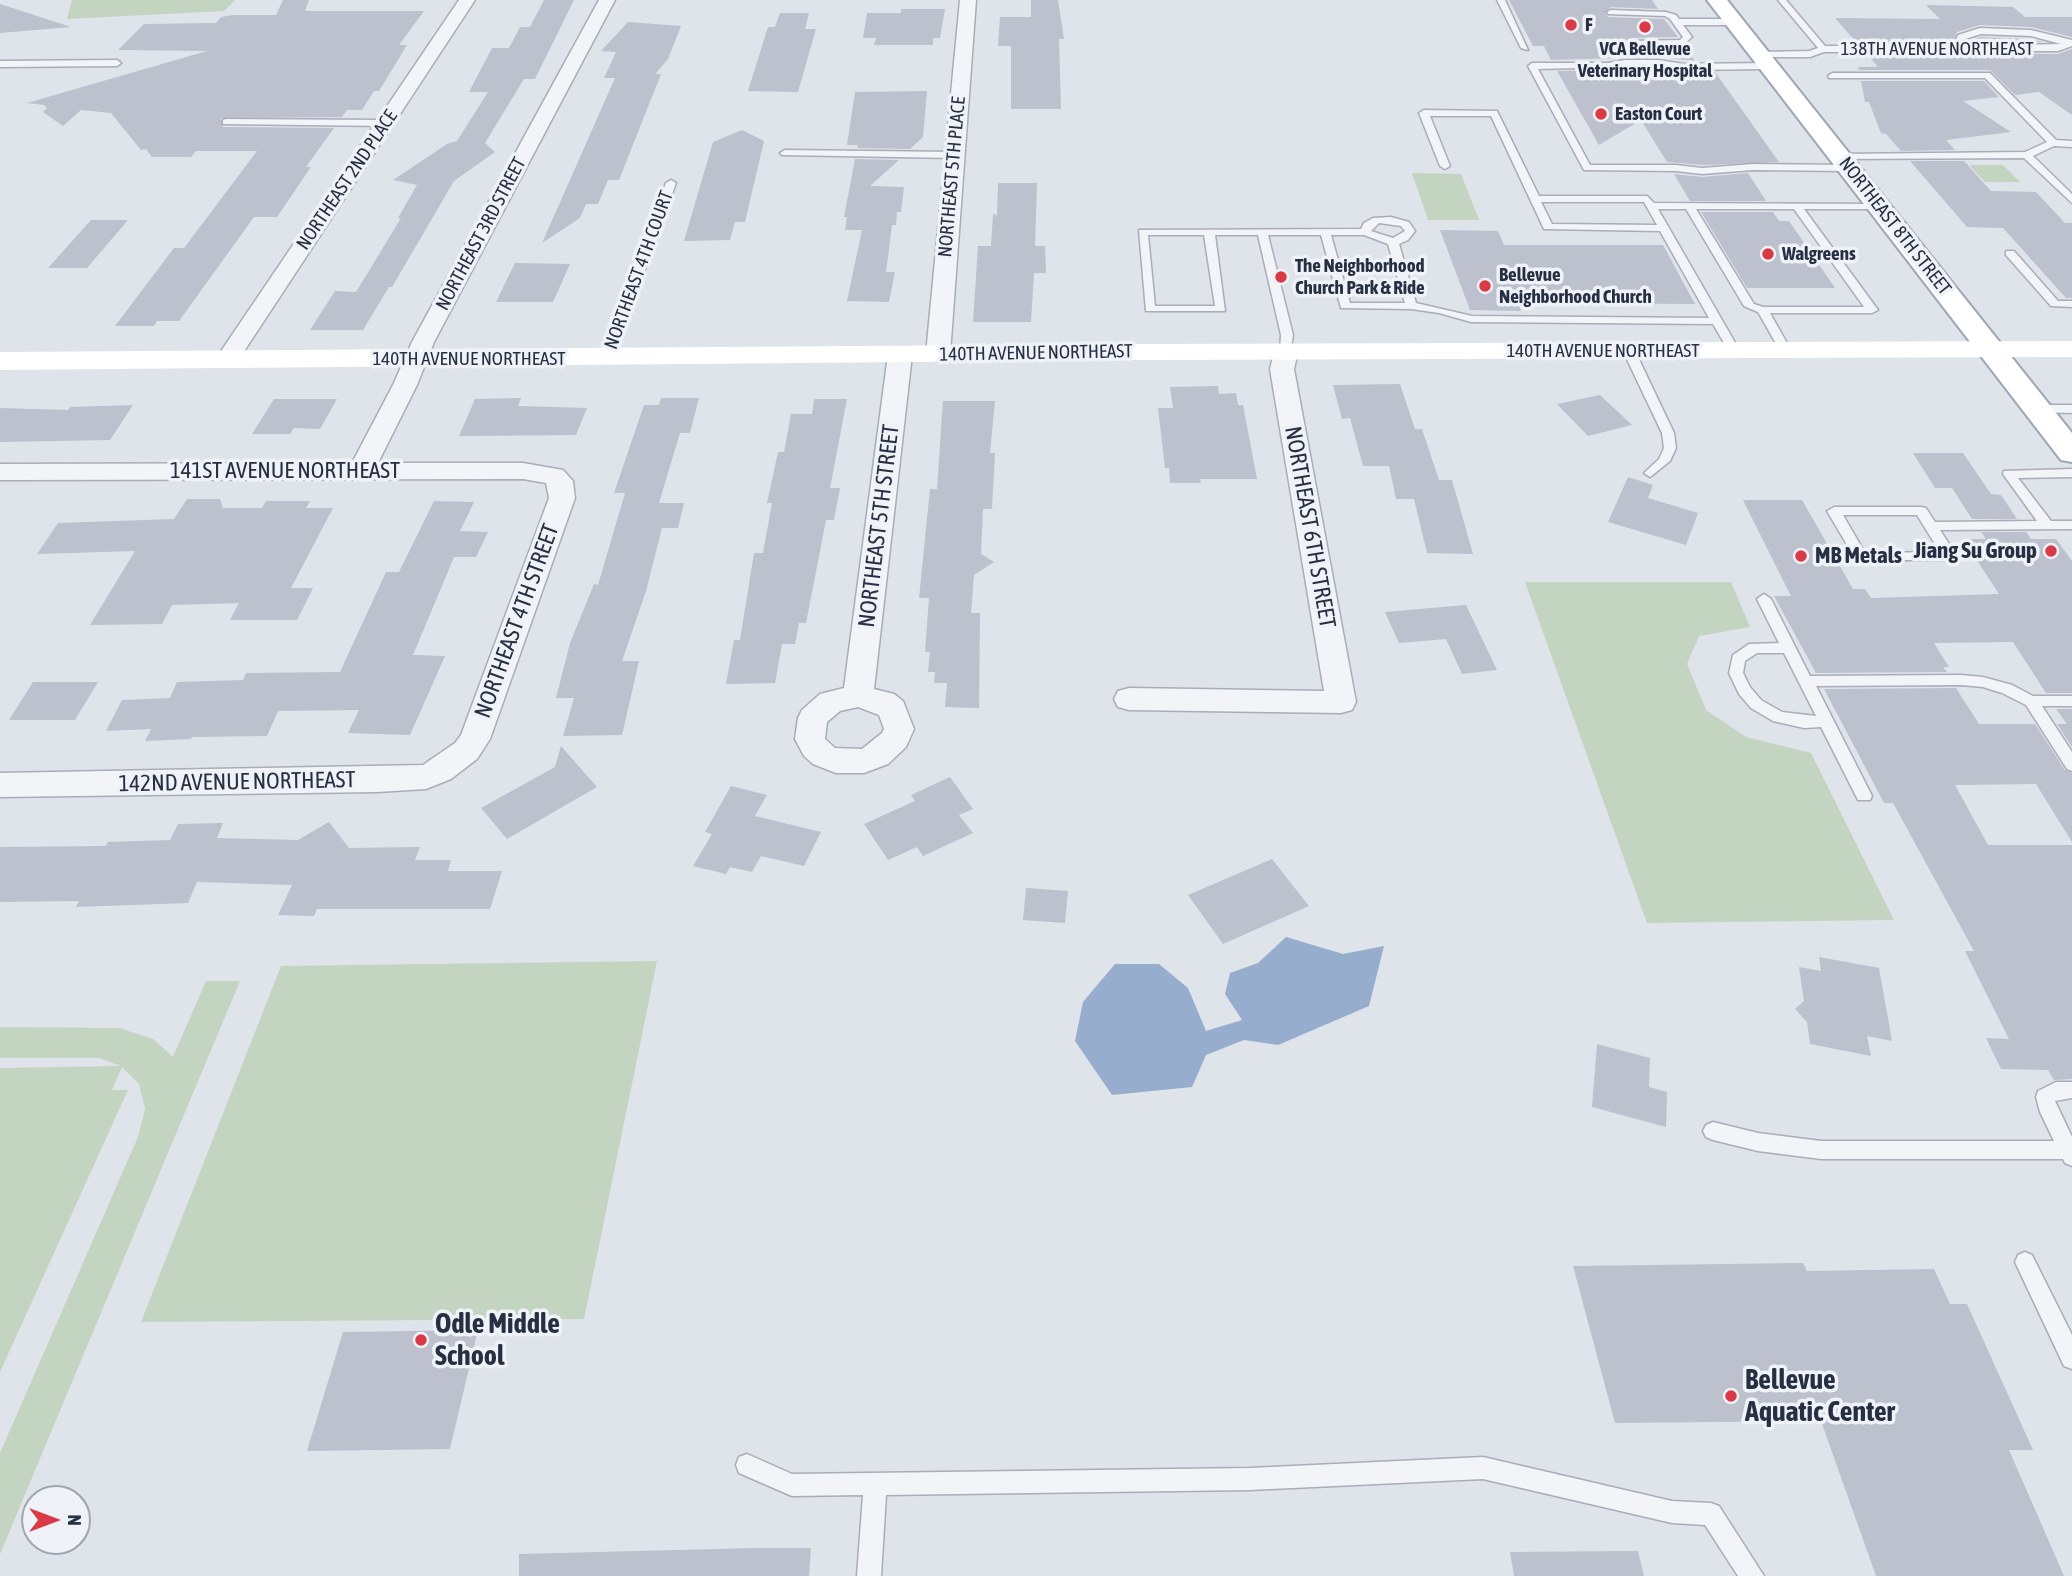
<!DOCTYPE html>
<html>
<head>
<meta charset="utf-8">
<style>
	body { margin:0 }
	#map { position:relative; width:2072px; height:1576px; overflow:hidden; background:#dfe3ea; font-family:"Asap Condensed",sans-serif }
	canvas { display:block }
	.north { position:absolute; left:21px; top:1485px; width:70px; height:70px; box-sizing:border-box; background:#eff2f7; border:2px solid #9fa4af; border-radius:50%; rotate:90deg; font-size:19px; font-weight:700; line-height:28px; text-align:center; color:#272f42 }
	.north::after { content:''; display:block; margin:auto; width:24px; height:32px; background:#d93a45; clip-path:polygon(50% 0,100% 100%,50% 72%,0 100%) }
</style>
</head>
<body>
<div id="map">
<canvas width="2072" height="1576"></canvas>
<div class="north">N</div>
</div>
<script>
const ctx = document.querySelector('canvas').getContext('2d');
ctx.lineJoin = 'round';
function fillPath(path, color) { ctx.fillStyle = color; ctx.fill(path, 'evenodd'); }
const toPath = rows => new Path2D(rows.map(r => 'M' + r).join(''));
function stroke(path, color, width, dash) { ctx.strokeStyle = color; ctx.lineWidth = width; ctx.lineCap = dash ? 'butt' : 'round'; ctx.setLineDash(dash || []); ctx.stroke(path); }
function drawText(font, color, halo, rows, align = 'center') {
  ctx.font = font + ' "Asap Condensed",sans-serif'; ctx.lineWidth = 7; ctx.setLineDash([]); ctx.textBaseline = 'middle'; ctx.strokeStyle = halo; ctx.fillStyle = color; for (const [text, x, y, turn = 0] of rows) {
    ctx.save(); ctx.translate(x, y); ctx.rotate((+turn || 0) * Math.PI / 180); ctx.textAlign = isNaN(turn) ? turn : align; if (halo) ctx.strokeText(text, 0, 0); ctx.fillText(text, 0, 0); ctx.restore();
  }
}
fillPath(toPath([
	[72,0,235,0,224,11,67,19],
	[1969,165,2003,165,2020,182,1985,182],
	[1412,173,1461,174,1479,220,1428,220],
	[1525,582,1731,582,1750,627,1699,636,1687,664,1706,710,1746,737,1811,753,1894,920,1647,923],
	[657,961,584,1319,141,1322,281,966],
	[206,981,240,981,0,1554,0,1453,138,1137,145,1109,139,1084,122,1067,112,1090,128,1090,0,1372,0,1068,121,1066,99,1058,0,1058,0,1027,119,1028,153,1039,173,1057]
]), '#c3d4c0');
fillPath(toPath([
	[1286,937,1343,954,1384,946,1369,1006,1278,1045,1244,1040,1206,1055,1192,1087,1112,1095,1075,1041,1083,1002,1115,964,1159,964,1188,988,1206,1031,1242,1020,1225,994,1230,973,1258,963]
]), '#97adcd');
fillPath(toPath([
	[283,0,309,0,305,11,424,11,399,45,407,45,379,91,374,91,362,110,347,110,342,117,221,118,223,127,334,128,306,167,311,167,277,217,254,217,179,321,157,321,154,326,115,326,174,248,184,248,257,151,196,151,191,157,152,157,146,149,141,150,111,113,81,110,63,126,43,112,47,108,44,105,27,103,207,51,118,50,144,24,216,23,221,17,233,15,276,15],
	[544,0,574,0,535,79,524,79,485,143,495,152,454,181,392,287,389,287,363,330,310,330,335,291,356,292,401,218,398,218,417,185,393,180,447,144,457,141,488,92,469,92,492,48,509,48,520,27,530,27],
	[1031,0,1058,0,1064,39,1059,39,1061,109,1011,109,1011,46,998,46,1000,17,1031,17],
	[1509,0,1652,0,1658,9,1611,7,1605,13,1608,17,1664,19,1678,37,1631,38,1628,45,1634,49,1685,47,1695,61,1658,57,1551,60,1544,46,1533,46],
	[0,4,71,27,0,33],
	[1926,5,2013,7,2025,17,2072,17,2072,37,2031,27,1980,25,1957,32,1953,43,1857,43,1835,18,1940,19],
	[901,9,945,9,940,38,933,38,933,45,874,45,876,38,863,38,867,13,901,13],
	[780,13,809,13,805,29,816,29,798,92,748,91,768,27,775,27],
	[628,22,681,26,668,59,655,74,661,74,619,180,608,180,598,204,586,204,580,218,542,243,615,78,604,78,616,52,601,51],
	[1981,37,2031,39,2042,42,1967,41],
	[2072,49,2072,115,2039,92,2015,95,1990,70,1859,70,1858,67,1878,67,1867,54,2058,54],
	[1658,69,1684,73,1715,72,1779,162,1702,165,1667,162,1641,120,1599,145,1557,71],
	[1861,81,1984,81,1999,97,1963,101,2011,132,1946,140,1955,150,1901,151,1886,134,1881,133,1869,102,1865,102],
	[927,91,923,137,910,149,857,148,858,145,847,145,855,92],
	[742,130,764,141,745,222,735,222,730,240,684,241,713,142],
	[855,159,899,160,870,186,904,187,901,212,897,212,896,225,892,225,886,272,895,272,889,302,847,301,862,230,845,230,847,217,844,217],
	[1910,161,1964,161,1991,191,2036,192,2065,223,2072,223,2072,298,2066,298,2003,228,1967,227],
	[1748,173,1766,201,1690,201,1674,174,1702,177],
	[998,183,1037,183,1035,246,1045,246,1046,273,1034,273,1031,322,973,322,978,246,991,246,993,214,997,215],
	[1701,212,1773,212,1779,221,1789,221,1835,288,1747,288],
	[91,220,128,220,87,268,48,268],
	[1440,230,1498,231,1504,245,1663,245,1695,304,1518,303,1521,311,1470,310],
	[515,263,570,264,553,302,496,302],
	[1400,384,1415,429,1422,429,1439,480,1452,480,1473,554,1427,553,1414,499,1396,499,1389,466,1363,466,1350,418,1342,419,1333,385],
	[1218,386,1219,394,1236,393,1238,405,1243,405,1257,479,1200,479,1201,483,1170,483,1169,468,1165,468,1158,408,1173,408,1170,387],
	[1600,395,1632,425,1588,436,1557,404],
	[521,398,518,406,587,408,576,435,459,436,475,399],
	[661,398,699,398,690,433,680,433,659,503,684,503,678,528,662,528,646,591,622,661,639,661,622,735,563,736,574,698,556,698,570,643,594,584,598,585,625,493,614,493,644,405,659,405],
	[274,399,337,399,320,429,294,428,290,434,252,434],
	[814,399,847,399,830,488,840,488,834,520,826,520,806,623,799,623,795,644,782,644,775,683,726,684,734,640,740,640,754,553,763,553,772,503,767,503,778,452,784,452,791,414,812,414],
	[943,401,995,401,990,453,995,453,992,509,983,509,981,554,994,562,974,575,971,613,980,613,979,708,945,707,947,683,934,683,935,672,928,672,930,652,925,652,929,598,919,598,930,489,937,489],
	[133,405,110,440,0,442,0,408,68,410,70,407],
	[1913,453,1963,453,1991,494,2001,495,2017,519,1972,519,1952,488,1935,488],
	[1628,477,1653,485,1648,498,1698,513,1686,545,1608,522],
	[187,499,220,499,223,508,262,508,266,501,310,501,306,508,333,508,291,588,313,588,297,620,230,620,239,603,172,605,162,624,90,625,135,551,37,554,58,523,174,519],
	[1743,500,1802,500,1853,589,1865,589,1871,598,1999,594,1963,539,1986,539,1981,532,2026,532,2031,539,2056,539,2072,561,2072,693,2046,693,2013,642,1934,643,1949,667,1943,667,1947,672,1816,673,1774,596,1791,596],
	[434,501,474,502,460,531,488,532,476,557,454,557,413,655,445,656,410,735,348,733,359,710,278,711,267,736,192,737,191,739,145,741,151,729,106,731,122,700,170,698,177,682,243,680,246,673,340,672,386,572,399,572],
	[1466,605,1497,670,1462,674,1446,639,1399,643,1385,612],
	[33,682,98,682,75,720,9,720],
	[1956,688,1979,724,2035,724,2065,770,2072,773,2072,842,2036,784,1955,785,1988,845,2072,845,2072,1079,2054,1080,2048,1070,2001,1069,1986,1038,2009,1039,1965,951,1974,951,1893,803,1884,803,1824,689],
	[2056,709,2072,709,2072,747,2057,724,2067,724],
	[561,746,597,787,507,839,481,808,555,767],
	[950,777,973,809,959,815,973,833,923,856,917,847,888,860,864,824,915,801,911,795],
	[731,786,767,795,755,816,821,832,804,866,761,856,752,872,730,867,726,874,693,866,712,834,705,832],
	[329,822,349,848,420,847,415,860,451,860,448,871,502,871,490,909,317,909,314,916,278,915,292,885,197,882,188,903,76,907,79,901,0,902,0,847,106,846,108,842,170,840,178,824,223,823,217,838,298,840],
	[1272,859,1309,906,1223,944,1188,895],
	[1026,888,1068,891,1065,923,1023,920],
	[1819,957,1879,968,1892,1041,1867,1036,1871,1056,1810,1044,1807,1022,1795,1009,1804,1001,1799,967,1821,971],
	[1597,1044,1650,1058,1649,1087,1667,1092,1666,1127,1592,1107],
	[1803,1263,1807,1271,1934,1269,1950,1304,1967,1304,2033,1450,2009,1450,2064,1576,1876,1576,1821,1421,1615,1423,1573,1266],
	[478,1330,450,1449,307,1451,343,1332],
	[756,1548,811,1548,809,1576,519,1576,519,1554],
	[1638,1551,1644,1576,1514,1576,1510,1552]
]), '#bcc1cd');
const lane = toPath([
	[1497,0,1505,0,1528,50,1521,48,1497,0],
	[1778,0,1786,0,1825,46,1958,46,1955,42,1958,35,1980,28,2031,30,2072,40,2072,46,2058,51,1824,52,1810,57,1757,57,1756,55,1760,52,1809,51,1818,48,1778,0],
	[1981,34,2031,36,2061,44,1968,46,1963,42,1965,39,1981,34],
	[1611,10,1666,12,1676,15,1679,19,1734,19,1738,22,1734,25,1683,25,1692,37,1682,46,1634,46,1630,43,1631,41,1680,40,1683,37,1670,19,1665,16,1608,14,1607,12,1611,10],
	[1625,60,1658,60,1684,64,1769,63,1773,66,1769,69,1684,70,1658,66,1538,69,1590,165,1676,165,1702,168,1753,164,1848,165,1853,168,1848,171,1753,170,1702,174,1676,171,1584,170,1528,66,1532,63,1608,63,1625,60],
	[0,61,117,60,121,63,117,66,0,67,0,61],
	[1832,73,1990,73,2056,140,2072,141,2072,147,2054,146,2033,156,2072,194,2072,203,2024,158,1837,159,1835,157,1840,154,2025,152,2047,142,1985,78,1829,78,1828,76,1832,73],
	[1424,110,1497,111,1539,196,1647,196,1654,203,1882,204,1882,208,1878,209,1804,209,1878,310,1872,313,1770,313,1792,352,1790,354,1782,354,1758,312,1744,306,1686,209,1658,209,1741,353,1739,355,1731,355,1713,324,1471,322,1439,313,1411,309,1341,308,1321,235,1268,235,1293,335,1290,354,1282,354,1280,352,1281,335,1258,235,1215,235,1225,311,1146,311,1139,230,1361,229,1364,223,1373,218,1391,217,1409,222,1415,231,1408,240,1399,244,1416,303,1472,316,1709,318,1660,231,1544,229,1491,116,1430,116,1450,166,1445,169,1440,166,1419,113,1424,110],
	[1541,202,1644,202,1657,225,1552,224,1541,202],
	[1696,209,1794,209,1864,307,1763,307,1754,304,1696,209],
	[1379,223,1401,226,1405,231,1393,238,1371,231,1379,223],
	[1148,235,1204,235,1215,306,1155,306,1148,235],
	[1331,235,1364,235,1388,244,1405,303,1350,303,1331,235],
	[226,119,385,120,390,123,385,126,223,124,223,120,226,119],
	[785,150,954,152,959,155,954,158,782,155,780,153,785,150],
	[671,180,676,183,613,358,611,360,603,360,601,358,666,183,671,180],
	[2006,251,2014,251,2058,301,2072,301,2072,307,2051,306,2006,255,2006,251],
	[1629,348,1635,351,1674,433,1676,448,1670,461,1650,477,1644,473,1659,459,1664,448,1662,433,1623,351,1629,348],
	[2038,405,2072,405,2072,413,2034,412,2034,406,2038,405],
	[2072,469,2072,477,2018,478,2051,521,2072,521,2072,529,1940,530,1957,556,1950,560,1856,560,1827,511,1834,507,1921,507,1926,508,1935,522,2037,521,2003,474,2004,471,2072,469],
	[1843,515,1917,515,1940,552,1865,553,1843,515],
	[1764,594,1771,599,1810,676,1961,675,1983,677,2012,685,2033,696,2072,696,2072,706,2042,706,2072,752,2072,771,2067,769,2026,705,2002,693,1983,687,1961,685,1816,686,1872,796,1870,800,1858,800,1821,727,1804,728,1773,721,1751,708,1739,694,1729,673,1733,655,1749,644,1779,643,1757,599,1764,594],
	[1757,653,1784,653,1816,716,1782,712,1761,700,1750,687,1743,673,1745,661,1757,653],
	[2056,1082,2072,1082,2072,1098,2055,1101,2072,1137,2072,1166,2065,1163,2063,1159,1821,1159,1758,1151,1713,1140,1706,1137,1703,1131,1706,1125,1713,1122,1758,1133,1821,1141,2054,1141,2040,1112,2036,1097,2038,1091,2056,1082],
	[2025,1252,2032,1255,2072,1335,2072,1369,2064,1366,2015,1262,2018,1255,2025,1252],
	[747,1454,792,1474,1250,1468,1483,1457,1672,1501,1711,1503,1719,1506,1764,1576,1738,1576,1705,1525,1672,1523,1483,1479,1250,1490,886,1495,881,1576,857,1576,863,1495,792,1496,739,1473,736,1465,739,1457,747,1454]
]);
const street = toPath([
	[459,0,475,0,235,365,219,365,215,360,459,0],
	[599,0,615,0,434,342,417,385,378,463,523,463,563,470,573,481,575,498,490,739,477,759,451,779,426,789,377,792,0,797,0,773,423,765,455,743,461,735,549,498,546,483,523,479,0,480,0,464,352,463,393,385,412,342,599,0],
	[960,0,976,0,950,354,946,359,938,361,930,359,926,354,960,0],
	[1286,345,1294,347,1298,352,1294,369,1356,702,1352,710,1341,713,1129,710,1118,707,1114,699,1118,691,1129,688,1324,691,1270,369,1274,352,1278,347,1286,345],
	[900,348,908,350,912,355,874,689,894,694,903,701,914,729,906,747,888,764,864,773,836,773,813,764,804,756,795,739,798,718,802,710,820,694,844,688,888,355,892,350,900,348],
	[858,707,879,715,884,729,882,733,862,749,835,748,825,739,827,722,840,711,858,707]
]);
const primary = toPath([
	[1707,0,1727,0,2072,433,2072,462,2061,460,1707,0]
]);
stroke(lane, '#a8adb8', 3);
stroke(street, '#a8adb8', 3);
stroke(primary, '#9da6b6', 4);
fillPath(lane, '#f2f4f8');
fillPath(street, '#f2f4f8');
fillPath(toPath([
	[2072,341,2072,357,1143,360,0,370,0,352,1143,344,2072,341]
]), '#fff');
fillPath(primary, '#fff');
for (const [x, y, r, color] of [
	[1571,25,7,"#d93a45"],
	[1645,27,7,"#d93a45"],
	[1601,114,7,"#d93a45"],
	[1768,254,7,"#d93a45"],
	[1281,277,7,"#d93a45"],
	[1485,286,7,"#d93a45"],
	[2051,551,7,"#d93a45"],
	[1801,556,7,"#d93a45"],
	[421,1340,7,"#d93a45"],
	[1731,1396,7,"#d93a45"]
]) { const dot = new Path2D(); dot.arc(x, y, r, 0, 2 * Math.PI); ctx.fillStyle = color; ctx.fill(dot); stroke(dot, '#eff2f7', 2.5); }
drawText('bold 19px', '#272f42', '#eff2f7', [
	["F",1585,25],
	["VCA Bellevue",1645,49,"center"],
	["Veterinary Hospital",1645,71,"center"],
	["Easton Court",1615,114],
	["Walgreens",1782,254],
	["The Neighborhood",1295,266],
	["Church Park & Ride",1295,288],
	["Bellevue",1499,275],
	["Neighborhood Church",1499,297]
], 'left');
drawText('19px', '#272f42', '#eff2f7', [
	["138TH AVENUE NORTHEAST",1937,49],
	["NORTHEAST 5TH PLACE",952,177,-85],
	["NORTHEAST 2ND PLACE",347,180,-56],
	["NORTHEAST 8TH STREET",1895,226,52],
	["NORTHEAST 3RD STREET",481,234,-62],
	["NORTHEAST 4TH COURT",639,270,-70],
	["140TH AVENUE NORTHEAST",1603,351],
	["140TH AVENUE NORTHEAST",1036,353,-1],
	["140TH AVENUE NORTHEAST",469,359]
]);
drawText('23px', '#272f42', '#eff2f7', [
	["141ST AVENUE NORTHEAST",285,471],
	["NORTHEAST 5TH STREET",879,526,-83],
	["NORTHEAST 6TH STREET",1310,527,80],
	["NORTHEAST 4TH STREET",517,621,-70],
	["142ND AVENUE NORTHEAST",237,782,-1]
]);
drawText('bold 23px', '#272f42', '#eff2f7', [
	["Jiang Su Group",2037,551],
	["MB Metals",1815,556,"left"]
], 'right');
drawText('bold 28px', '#272f42', '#eff2f7', [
	["Odle Middle",435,1324],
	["School",435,1356],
	["Bellevue",1745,1380],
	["Aquatic Center",1745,1412]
], 'left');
</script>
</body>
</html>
